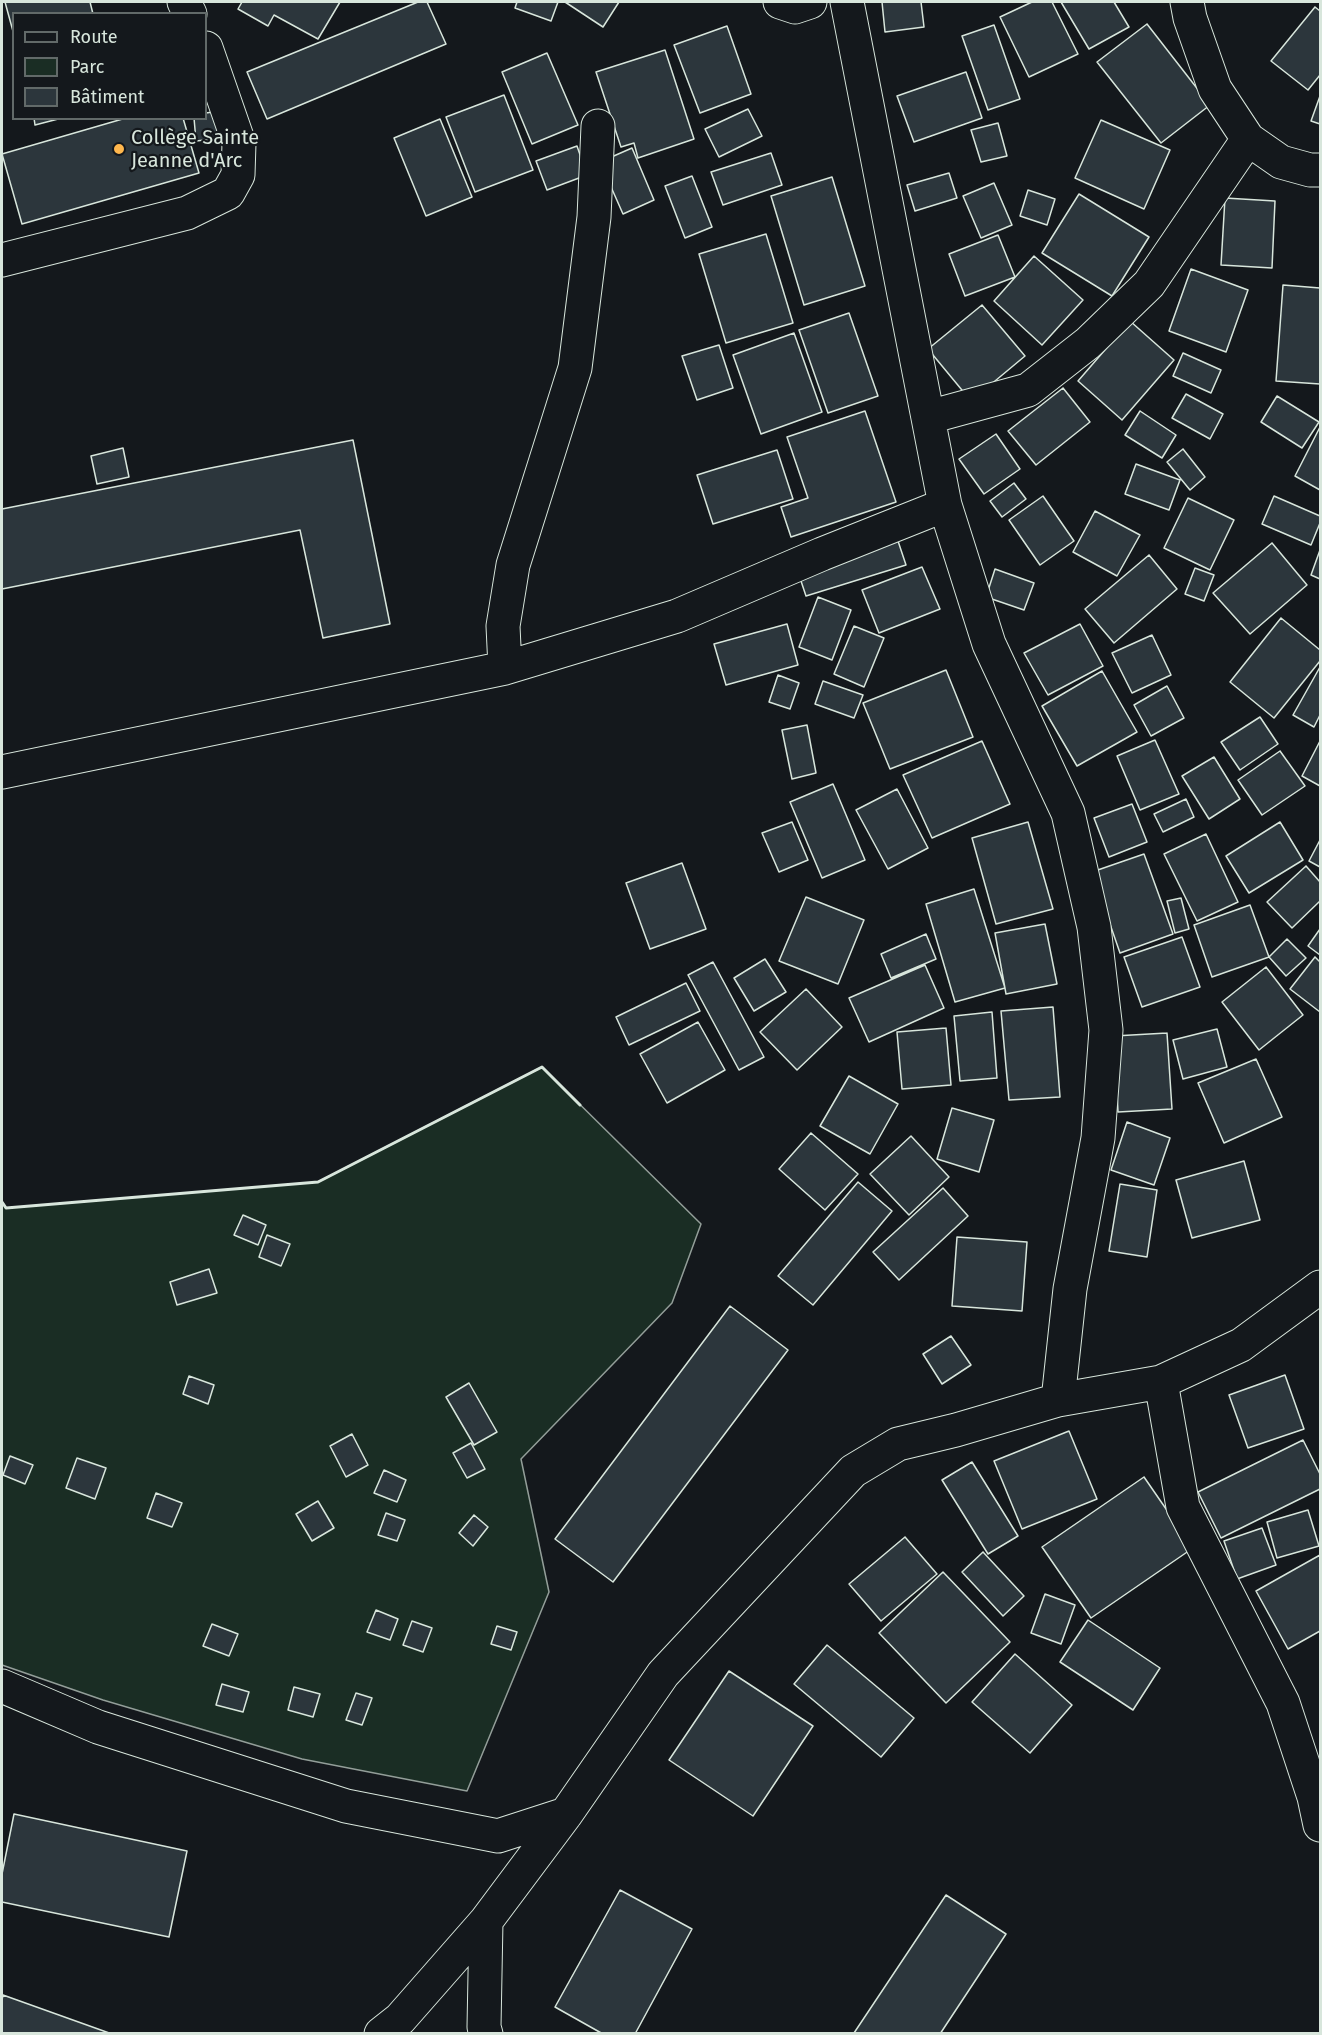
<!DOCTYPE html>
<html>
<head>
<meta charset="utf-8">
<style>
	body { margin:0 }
	#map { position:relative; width:1322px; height:2035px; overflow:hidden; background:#14181c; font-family:"Fira Sans",sans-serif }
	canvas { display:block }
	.frame { position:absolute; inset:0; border:3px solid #d8e6dc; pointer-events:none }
	.legend { position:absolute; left:12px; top:12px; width:195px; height:108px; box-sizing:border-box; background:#14181c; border:2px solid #626a69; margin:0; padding:8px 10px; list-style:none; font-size:18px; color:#d8e6dc }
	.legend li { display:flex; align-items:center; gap:12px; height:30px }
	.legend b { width:30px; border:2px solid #626a69 }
</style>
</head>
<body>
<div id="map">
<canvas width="1322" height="2035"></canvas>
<div class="frame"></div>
<ul class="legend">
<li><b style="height:8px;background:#14181c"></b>Route</li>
<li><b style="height:16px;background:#1a2d24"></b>Parc</li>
<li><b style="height:16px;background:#2c363c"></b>Bâtiment</li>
</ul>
</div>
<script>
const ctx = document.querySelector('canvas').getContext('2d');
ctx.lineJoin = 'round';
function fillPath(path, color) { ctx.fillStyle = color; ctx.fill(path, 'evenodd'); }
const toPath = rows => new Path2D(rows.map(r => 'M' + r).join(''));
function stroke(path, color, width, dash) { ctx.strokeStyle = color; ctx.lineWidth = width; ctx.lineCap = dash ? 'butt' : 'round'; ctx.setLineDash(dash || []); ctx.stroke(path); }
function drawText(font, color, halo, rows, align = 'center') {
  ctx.font = font + ' "Fira Sans",sans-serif'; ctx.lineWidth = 4.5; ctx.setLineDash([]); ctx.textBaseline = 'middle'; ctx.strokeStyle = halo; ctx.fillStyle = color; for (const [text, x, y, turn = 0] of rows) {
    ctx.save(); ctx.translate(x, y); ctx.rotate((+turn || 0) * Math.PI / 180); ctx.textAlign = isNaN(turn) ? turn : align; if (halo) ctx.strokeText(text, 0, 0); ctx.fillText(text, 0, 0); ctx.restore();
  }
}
const green = toPath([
	[542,1067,701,1224,672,1303,521,1459,549,1592,467,1791,302,1759,103,1700,2,1665,2,1202,6,1208,318,1182,542,1067]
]);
fillPath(green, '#1a2d24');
stroke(green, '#939e99', 1.5);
const building = toPath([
	[5,2,90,2,93,14,14,14,14,35,5,2],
	[242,2,340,2,318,39,274,15,268,26,238,9,242,2],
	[418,2,427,2,446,44,267,119,247,72,418,2],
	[517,2,558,2,551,21,515,8,517,2],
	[565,2,619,2,603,27,565,2],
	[882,2,921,2,924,27,885,32,882,2],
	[1032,2,1052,2,1078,54,1029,77,1000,17,1032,2],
	[1061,2,1114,2,1129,27,1089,49,1061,2],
	[1315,7,1320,11,1320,75,1308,90,1271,61,1315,7],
	[1147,24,1210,105,1161,143,1097,62,1147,24],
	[994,25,1020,99,988,110,962,36,994,25],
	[727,26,751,94,700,113,674,45,727,26],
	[665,50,694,139,638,158,634,143,621,147,596,72,665,50],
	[547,53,578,125,532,144,502,72,547,53],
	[966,72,982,118,914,142,897,96,966,72],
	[504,95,533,170,475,192,446,117,504,95],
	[1320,96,1320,124,1311,121,1320,96],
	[748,109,762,136,719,157,705,129,748,109],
	[220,111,223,138,196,141,194,118,206,118,206,113,220,111],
	[34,118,62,118,35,125,34,118],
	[126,118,183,118,199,173,22,224,2,154,126,118],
	[440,119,472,197,426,216,394,138,440,119],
	[1101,120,1170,150,1144,209,1075,178,1101,120],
	[998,123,1007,156,981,162,971,130,998,123],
	[577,146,587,175,547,190,536,161,577,146],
	[632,148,654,200,623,214,600,162,632,148],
	[771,153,782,185,723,205,711,172,771,153],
	[949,173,957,198,915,211,907,185,949,173],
	[692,176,712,227,685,238,665,186,692,176],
	[832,177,865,286,804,305,771,196,832,177],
	[994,183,1012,225,981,238,963,196,994,183],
	[1028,190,1055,199,1047,225,1020,216,1028,190],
	[1079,194,1149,237,1112,296,1042,253,1079,194],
	[1225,198,1275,201,1272,268,1221,265,1225,198],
	[766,234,793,323,726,343,699,254,766,234],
	[998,235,1015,277,965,296,949,254,998,235],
	[1034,256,1083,300,1042,345,994,301,1034,256],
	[1191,269,1248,290,1226,352,1169,331,1191,269],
	[1283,285,1320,288,1320,384,1276,381,1283,285],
	[982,305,1025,356,971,401,928,349,982,305],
	[849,313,878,396,828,413,799,330,849,313],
	[1130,321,1174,360,1122,420,1078,381,1130,321],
	[794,333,822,412,761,434,733,355,794,333],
	[719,345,733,388,697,400,682,356,719,345],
	[1183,353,1221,370,1211,393,1173,376,1183,353],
	[1063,388,1090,422,1036,465,1008,431,1063,388],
	[1186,394,1223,414,1210,439,1172,418,1186,394],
	[1277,396,1319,422,1302,448,1261,422,1277,396],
	[865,411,896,502,791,537,781,507,808,498,787,437,865,411],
	[1140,411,1176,435,1162,458,1125,435,1140,411],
	[1320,427,1320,490,1295,476,1320,427],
	[996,434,1020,469,984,494,959,459,996,434],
	[353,440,390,624,323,638,300,530,2,589,2,509,353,440],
	[123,448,129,477,97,484,91,456,123,448],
	[1183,449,1205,477,1190,490,1167,462,1183,449],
	[777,450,793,499,713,524,697,475,777,450],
	[1136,464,1180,480,1169,510,1125,494,1136,464],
	[1014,483,1026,499,1002,517,990,501,1014,483],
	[1043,496,1074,541,1040,565,1009,520,1043,496],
	[1274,496,1320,516,1320,523,1311,545,1262,524,1274,496],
	[1188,498,1234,520,1210,570,1164,548,1188,498],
	[1095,511,1140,535,1117,576,1073,552,1095,511],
	[898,541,906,565,806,596,798,572,898,541],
	[1272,543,1307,585,1250,634,1213,593,1272,543],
	[1320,550,1320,579,1311,575,1320,550],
	[1149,555,1177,589,1114,643,1085,609,1149,555],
	[922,567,940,609,879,633,862,590,922,567],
	[1195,568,1214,575,1204,601,1185,594,1195,568],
	[995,569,1034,583,1024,610,986,597,995,569],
	[818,597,851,610,832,660,799,647,818,597],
	[1281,618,1320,650,1320,661,1274,718,1230,682,1281,618],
	[787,624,798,665,726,685,714,644,787,624],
	[1080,624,1103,666,1048,695,1024,653,1080,624],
	[854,626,884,638,864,687,834,674,854,626],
	[1152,635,1171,675,1132,693,1112,653,1152,635],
	[1320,667,1320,715,1314,727,1293,715,1320,667],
	[946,670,973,737,890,769,863,703,946,670],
	[1102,671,1137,732,1077,766,1042,706,1102,671],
	[778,675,799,683,790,709,769,702,778,675],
	[823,681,863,695,854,718,815,704,823,681],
	[1167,686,1184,718,1151,736,1134,705,1167,686],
	[1260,717,1278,744,1240,770,1221,742,1260,717],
	[807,725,816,773,792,779,782,730,807,725],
	[1155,740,1179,794,1140,810,1117,756,1155,740],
	[982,741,1010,804,932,838,903,775,982,741],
	[1320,741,1320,786,1302,776,1320,741],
	[1280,751,1305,786,1262,815,1238,780,1280,751],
	[1214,757,1240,799,1209,819,1182,776,1214,757],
	[833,784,865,860,822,878,790,802,833,784],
	[897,789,928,848,888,869,856,810,897,789],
	[1186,799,1194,817,1163,832,1154,814,1186,799],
	[1132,804,1147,842,1109,857,1094,818,1132,804],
	[792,822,808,860,779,872,762,833,792,822],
	[1028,822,1053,909,996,924,972,838,1028,822],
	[1280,822,1303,860,1249,893,1226,856,1280,822],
	[1206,834,1238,902,1197,921,1164,854,1206,834],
	[1320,840,1320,867,1309,861,1320,840],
	[1144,854,1173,934,1120,953,1092,872,1144,854],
	[682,863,706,929,650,949,626,883,682,863],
	[1306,866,1320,882,1320,901,1292,928,1267,902,1306,866],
	[974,889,1005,988,955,1002,926,904,974,889],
	[806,897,864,920,838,984,779,961,806,897],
	[1181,898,1189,929,1175,933,1167,901,1181,898],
	[1250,905,1269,957,1212,977,1194,925,1250,905],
	[1045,924,1057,984,1006,994,995,933,1045,924],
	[1320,929,1320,955,1308,946,1320,929],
	[926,934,936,959,891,978,881,954,926,934],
	[1182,937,1200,987,1142,1007,1124,957,1182,937],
	[1287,939,1306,958,1286,976,1269,957,1287,939],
	[1315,957,1320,962,1320,1012,1290,989,1315,957],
	[765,959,786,992,754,1011,734,978,765,959],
	[713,962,764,1057,739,1070,688,975,713,962],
	[925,965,944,1008,869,1042,849,998,925,965],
	[1266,967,1303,1015,1259,1050,1222,1002,1266,967],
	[686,983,700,1011,629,1045,616,1017,686,983],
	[806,989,842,1027,797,1070,760,1032,806,989],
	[1053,1007,1060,1097,1009,1100,1001,1011,1053,1007],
	[992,1012,997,1078,960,1081,954,1016,992,1012],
	[698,1022,725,1070,667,1103,640,1054,698,1022],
	[946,1028,951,1085,902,1089,897,1032,946,1028],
	[1217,1029,1227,1067,1183,1079,1173,1040,1217,1029],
	[1167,1033,1172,1109,1118,1112,1114,1036,1167,1033],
	[1256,1059,1282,1117,1224,1143,1198,1083,1256,1059],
	[849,1076,898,1104,870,1154,820,1126,849,1076],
	[952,1108,994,1120,979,1172,937,1159,952,1108],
	[1127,1122,1170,1138,1154,1185,1111,1170,1127,1122],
	[811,1133,858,1174,825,1210,779,1169,811,1133],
	[911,1136,949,1177,909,1215,870,1174,911,1136],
	[1244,1161,1260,1220,1192,1238,1176,1180,1244,1161],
	[858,1182,892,1211,813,1305,778,1276,858,1182],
	[1120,1184,1157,1190,1147,1257,1109,1251,1120,1184],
	[943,1188,968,1216,899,1280,873,1252,943,1188],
	[243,1215,266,1225,258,1245,234,1235,243,1215],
	[267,1235,290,1244,281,1266,259,1257,267,1235],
	[957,1237,1027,1242,1022,1311,952,1306,957,1237],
	[209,1269,217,1293,177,1305,170,1282,209,1269],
	[730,1306,788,1350,613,1582,555,1539,730,1306],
	[951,1336,971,1365,942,1384,923,1354,951,1336],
	[1285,1375,1304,1429,1248,1448,1229,1395,1285,1375],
	[189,1376,214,1385,208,1404,183,1394,189,1376],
	[469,1383,497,1432,474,1445,446,1397,469,1383],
	[1069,1431,1097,1499,1022,1529,994,1461,1069,1431],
	[352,1434,368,1465,346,1477,330,1446,352,1434],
	[1303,1440,1320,1474,1320,1489,1221,1538,1198,1492,1303,1440],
	[471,1443,485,1469,467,1478,453,1453,471,1443],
	[10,1456,33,1465,25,1484,3,1475,10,1456],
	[77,1458,106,1468,95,1499,66,1488,77,1458],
	[972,1462,1018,1536,988,1554,942,1480,972,1462],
	[384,1470,406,1480,397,1502,374,1493,384,1470],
	[1144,1477,1193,1548,1091,1618,1042,1547,1144,1477],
	[156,1493,182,1503,172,1527,147,1518,156,1493],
	[318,1501,334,1528,312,1541,296,1514,318,1501],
	[1308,1510,1319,1546,1277,1558,1267,1522,1308,1510],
	[386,1513,405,1520,397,1541,378,1535,386,1513],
	[474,1515,488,1527,473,1546,459,1533,474,1515],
	[1262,1528,1276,1565,1237,1579,1224,1541,1262,1528],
	[905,1537,937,1574,881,1621,849,1584,905,1537],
	[983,1552,1024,1596,1003,1616,962,1572,983,1552],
	[1320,1555,1320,1631,1288,1649,1256,1591,1320,1555],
	[943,1572,1010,1642,946,1703,879,1633,943,1572],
	[1045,1594,1075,1605,1061,1644,1031,1633,1045,1594],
	[376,1610,398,1619,390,1640,367,1632,376,1610],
	[1088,1620,1160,1668,1133,1710,1060,1662,1088,1620],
	[412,1621,432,1628,423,1652,403,1645,412,1621],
	[212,1624,238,1634,229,1656,203,1646,212,1624],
	[497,1626,517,1632,511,1650,491,1644,497,1626],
	[827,1645,914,1718,881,1757,794,1684,827,1645],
	[1015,1654,1072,1705,1030,1753,972,1702,1015,1654],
	[729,1671,813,1726,753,1816,669,1760,729,1671],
	[222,1684,249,1692,243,1712,216,1705,222,1684],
	[294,1687,320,1694,313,1717,288,1710,294,1687],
	[356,1693,372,1698,362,1725,346,1720,356,1693],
	[14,1814,187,1851,169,1937,2,1902,2,1874,14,1814],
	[620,1890,692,1929,635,2034,603,2034,555,2007,620,1890],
	[946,1895,1006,1934,940,2034,854,2033,946,1895],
	[3,1995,112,2034,2,2034,2,2000,3,1995]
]);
fillPath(building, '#2c363c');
stroke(building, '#d8e6dc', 1.5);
const minor = toPath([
	[184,2,190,14],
	[780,2,795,7,810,2],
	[847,2,945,505,989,644,1068,813,1094,927,1106,1030,1098,1138,1070,1289,1058,1400],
	[1187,2,1190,18,1215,89,1248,139,1281,162,1310,170,1320,170],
	[2,260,187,213,228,193,238,175,239,143,206,48],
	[929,417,1028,390,1088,343,1149,284,1248,139],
	[505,668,503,626,513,565,575,368,594,217,598,126],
	[2,772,505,668,677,616,822,554,945,505],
	[1161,1382,1183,1507,1283,1703,1314,1797,1320,1825],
	[2,1686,98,1727,346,1806,498,1836,566,1814],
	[381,2034,400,2019,486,1921,566,1814,663,1674,853,1471,898,1444,956,1430,1058,1400,1161,1382,1241,1345,1320,1287],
	[486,2034,484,2027,486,1921]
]);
stroke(minor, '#d8e6dc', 35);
stroke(minor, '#14181c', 33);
stroke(toPath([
	[2,1202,6,1208,318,1182,542,1067,580,1105]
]), '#d8e6dc', 3);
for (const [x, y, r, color] of [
	[119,149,6,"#ffb74d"]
]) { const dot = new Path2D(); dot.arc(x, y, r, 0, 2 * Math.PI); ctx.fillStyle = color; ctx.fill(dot); stroke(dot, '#14181c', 2); }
drawText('20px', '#d8e6dc', '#14181c', [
	["Collège Sainte",131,138],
	["Jeanne d'Arc",131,161]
], 'left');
</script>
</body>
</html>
